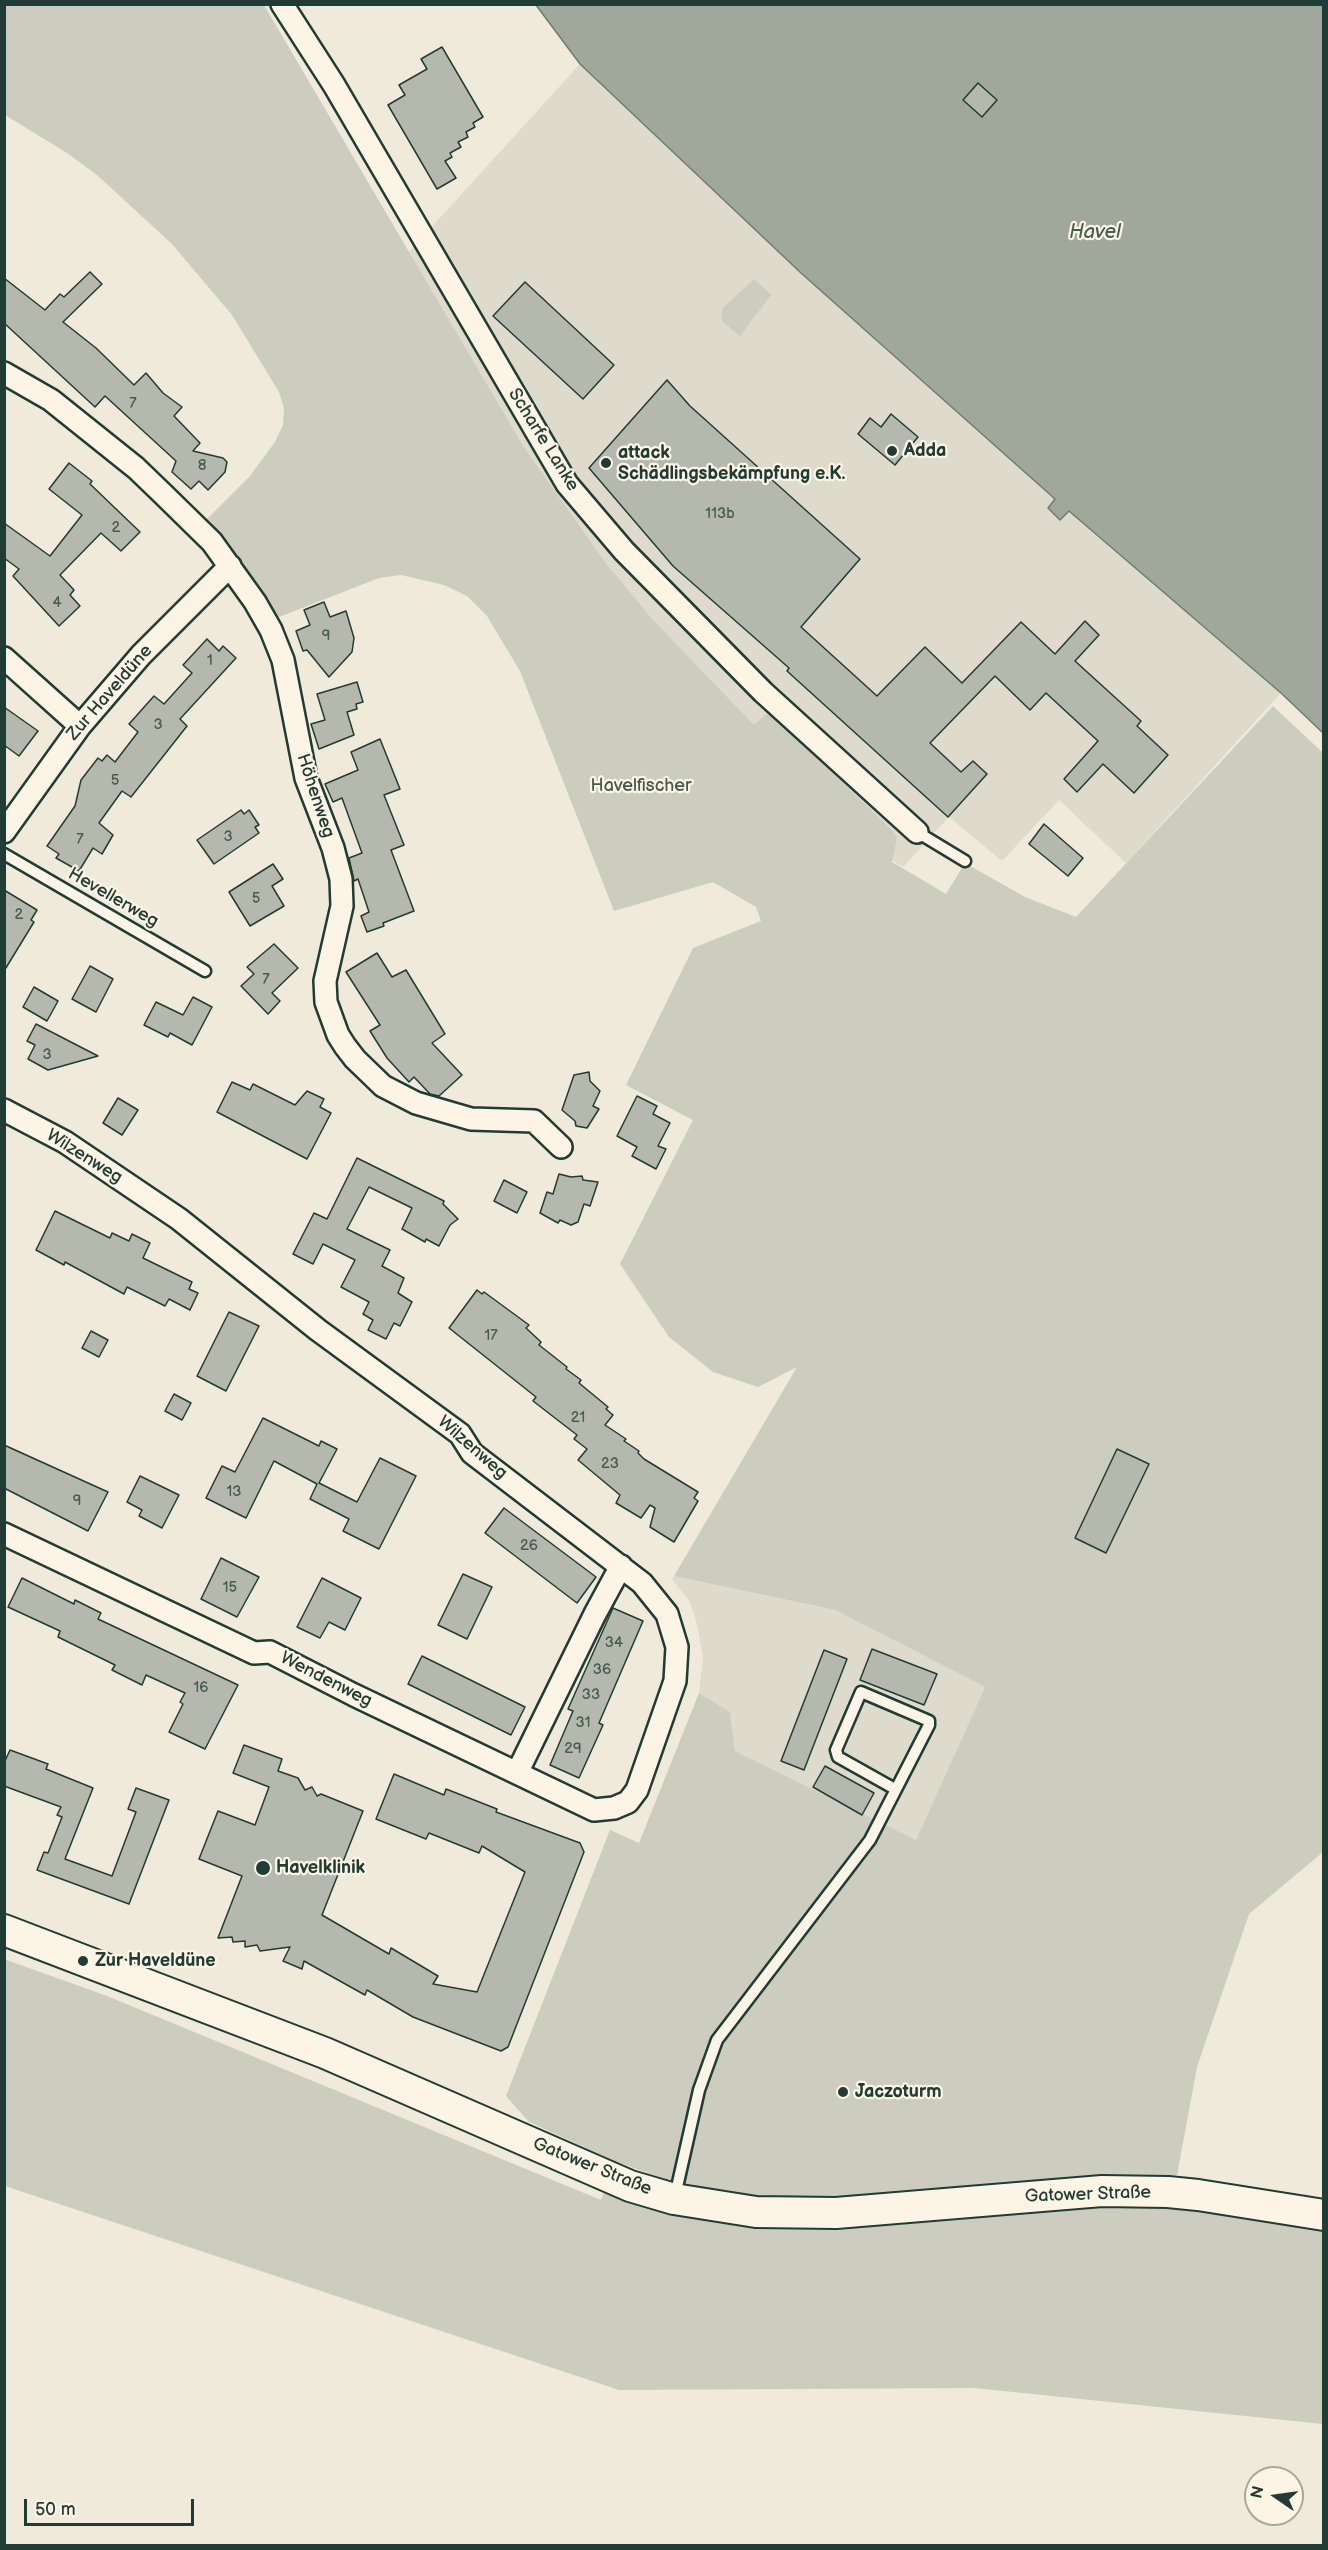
<!DOCTYPE html>
<html>
<head>
<meta charset="utf-8">
<style>
	body { margin:0 }
	#map { position:relative; width:1328px; height:2550px; overflow:hidden; background:#efeada; font-family:"Balsamiq Sans",sans-serif }
	canvas { display:block }
	.frame { position:absolute; inset:0; border:6px solid #1f3d34; pointer-events:none }
	.north { position:absolute; left:1244px; top:2466px; width:60px; height:60px; box-sizing:border-box; background:#fcf5e5; border:2px solid #a4ab9e; border-radius:50%; rotate:283deg; font-size:16px; font-weight:700; line-height:24px; text-align:center; color:#1f3d34 }
	.north::after { content:''; display:block; margin:auto; width:21px; height:27px; background:#1f3d34; clip-path:polygon(50% 0,100% 100%,50% 72%,0 100%) }
	.scale { position:absolute; left:24px; top:2499px; width:170px; height:27px; box-sizing:border-box; border:3px solid #1f3d34; border-top:0; padding-left:8px; font-size:18px; line-height:21px; white-space:nowrap; color:#1f3d34; -webkit-text-stroke:4px #fcf5e5; paint-order:stroke }
</style>
</head>
<body>
<div id="map">
<canvas width="1328" height="2550"></canvas>
<div class="frame"></div>
<div class="north">N</div>
<div class="scale">50 m</div>
</div>
<script>
const ctx = document.querySelector('canvas').getContext('2d');
ctx.lineJoin = 'round';
function fillPath(path, color) { ctx.fillStyle = color; ctx.fill(path, 'evenodd'); }
const toPath = rows => new Path2D(rows.map(r => 'M' + r).join(''));
function stroke(path, color, width, dash) { ctx.strokeStyle = color; ctx.lineWidth = width; ctx.lineCap = dash ? 'butt' : 'round'; ctx.setLineDash(dash || []); ctx.stroke(path); }
function drawText(font, color, halo, rows, align = 'center') {
  ctx.font = font + ' "Balsamiq Sans",sans-serif'; ctx.lineWidth = 4.5; ctx.setLineDash([]); ctx.textBaseline = 'middle'; ctx.strokeStyle = halo; ctx.fillStyle = color; for (const [text, x, y, turn = 0] of rows) {
    ctx.save(); ctx.translate(x, y); ctx.rotate((+turn || 0) * Math.PI / 180); ctx.textAlign = isNaN(turn) ? turn : align; if (halo) ctx.strokeText(text, 0, 0); ctx.fillText(text, 0, 0); ctx.restore();
  }
}
fillPath(toPath([
	[580,64,801,273,1055,499,1059,520,1068,511,1281,693,1126,863,1059,800,1002,861,949,817,903,867,836,825,346,321],
	[674,1576,835,1610,985,1687,916,1840,735,1751,730,1712,699,1693,703,1658,697,1624,690,1602,672,1579]
]), '#dedbcc');
fillPath(toPath([
	[4,5,264,5,523,446,607,565,653,620,754,725,769,712,892,830,897,838,892,862,946,894,965,863,1025,897,1076,917,1273,706,1323,753,1323,1852,1249,1914,1197,2067,1177,2175,1047,2182,810,2202,739,2197,672,2182,615,2161,529,2122,506,2096,610,1830,639,1843,699,1693,730,1712,735,1751,916,1840,985,1687,835,1610,674,1576,797,1367,758,1387,713,1372,669,1337,620,1264,693,1120,626,1085,693,948,761,921,756,907,713,882,614,911,520,671,487,616,467,596,444,585,401,575,379,578,274,619,204,522,250,476,275,442,283,425,284,408,279,392,232,315,172,244,97,175,67,153,5,115],
	[754,279,771,295,740,336,722,321,722,309],
	[4,1959,107,1996,601,2200,604,2192,670,2214,734,2225,819,2228,1050,2206,1118,2204,1196,2208,1323,2231,1323,2424,974,2388,619,2390,5,2186]
]), '#cccdbf');
const water = toPath([
	[536,5,1323,5,1323,733,1281,693,1069,511,1060,520,1048,508,1055,499,801,273,580,64,536,5]
]);
fillPath(water, '#9fa89a');
stroke(water, '#6c7d71', 1.5);
const building = toPath([
	[442,47,483,117,473,123,475,127,466,132,468,137,458,142,461,147,450,153,452,157,445,161,456,178,437,189,388,105,405,95,399,85,427,69,421,59,442,47],
	[978,83,997,100,982,117,963,100,978,83],
	[90,272,102,284,63,322,96,348,134,385,146,373,163,393,182,407,174,416,200,443,193,451,223,458,227,462,225,472,208,490,199,481,191,489,172,472,176,461,105,396,95,407,4,323,4,278,45,310,60,294,64,297,90,272],
	[525,282,614,365,583,399,493,316,525,282],
	[667,380,690,406,860,559,801,627,877,696,925,647,962,683,1021,622,1055,654,1085,621,1099,635,1075,661,1141,721,1137,726,1168,755,1134,793,1103,764,1077,792,1064,779,1098,741,1046,693,1030,710,995,676,930,743,961,772,973,761,987,774,948,817,787,671,789,668,673,566,589,468,667,380],
	[891,414,918,437,895,465,858,434,870,418,881,427,891,414],
	[69,463,92,481,90,484,140,532,121,551,101,533,60,575,74,590,70,595,80,606,59,626,13,576,19,569,4,558,4,523,50,556,82,515,49,489,69,463],
	[324,602,330,617,346,611,354,638,352,652,329,677,307,650,303,651,296,631,310,625,304,610,324,602],
	[207,639,219,651,223,646,236,658,180,719,187,726,131,797,122,791,99,823,113,835,102,854,93,848,79,871,56,858,59,854,47,846,75,806,81,780,98,758,102,761,107,755,115,762,138,732,129,724,154,696,164,704,192,673,183,665,207,639],
	[357,682,363,702,356,704,357,709,347,712,354,735,319,749,311,724,325,720,317,694,357,682],
	[4,707,38,731,19,756,4,745,4,707],
	[380,739,400,789,384,795,404,845,391,850,414,911,383,923,384,926,367,932,361,916,369,912,358,879,354,881,349,858,362,853,342,798,333,802,325,784,358,770,351,752,380,739],
	[241,810,244,814,249,810,259,825,255,827,259,833,214,864,197,840,241,810],
	[1044,824,1083,858,1068,876,1029,844,1044,824],
	[273,864,283,879,272,886,284,906,250,926,229,892,273,864],
	[4,890,37,910,31,920,34,922,4,971,4,890],
	[274,944,298,968,272,993,280,1001,268,1014,241,986,254,974,247,967,274,944],
	[377,953,392,977,406,970,445,1034,432,1043,462,1075,439,1096,430,1094,414,1077,409,1082,387,1058,370,1031,380,1025,346,972,377,953],
	[90,966,113,979,96,1012,72,999,90,966],
	[34,987,58,1001,47,1021,23,1007,34,987],
	[193,997,212,1007,192,1045,170,1033,168,1037,144,1025,156,1002,183,1015,193,997],
	[36,1024,98,1056,48,1070,28,1059,35,1045,27,1041,36,1024],
	[589,1072,590,1081,600,1091,593,1106,599,1109,587,1128,576,1126,575,1121,562,1110,574,1075,589,1072],
	[232,1082,250,1090,253,1084,295,1105,307,1091,324,1099,320,1107,331,1113,307,1159,217,1112,232,1082],
	[637,1096,657,1106,653,1114,670,1123,658,1146,666,1149,656,1169,632,1156,637,1147,617,1136,637,1096],
	[118,1098,138,1110,122,1135,103,1123,118,1098],
	[357,1158,444,1201,443,1204,458,1219,450,1225,439,1246,426,1239,425,1242,402,1229,412,1208,369,1187,347,1229,390,1250,382,1266,404,1278,398,1293,412,1302,400,1326,394,1323,386,1339,368,1330,373,1320,363,1314,369,1302,341,1287,355,1260,323,1244,313,1264,293,1254,314,1213,327,1219,357,1158],
	[559,1174,571,1177,582,1176,583,1180,598,1182,590,1206,584,1204,578,1222,571,1225,560,1220,558,1223,540,1213,547,1192,553,1194,559,1174],
	[504,1180,527,1192,517,1213,494,1201,504,1180],
	[55,1211,110,1238,112,1233,129,1241,132,1234,150,1243,143,1258,192,1282,189,1289,198,1293,190,1310,169,1299,165,1306,127,1287,124,1294,65,1262,64,1265,36,1250,55,1211],
	[477,1290,482,1294,484,1292,529,1325,526,1328,541,1342,539,1345,567,1367,566,1369,581,1380,579,1383,608,1407,606,1409,613,1415,605,1425,626,1439,624,1441,639,1451,638,1453,644,1459,698,1492,694,1498,698,1501,674,1542,650,1527,655,1508,650,1505,641,1518,616,1503,620,1495,578,1460,587,1449,574,1439,577,1435,533,1401,536,1397,449,1328,477,1290],
	[229,1312,259,1326,226,1391,197,1376,229,1312],
	[91,1331,108,1340,99,1357,82,1348,91,1331],
	[174,1394,191,1403,182,1420,165,1411,174,1394],
	[263,1418,319,1446,321,1441,337,1449,319,1483,357,1502,380,1458,416,1476,379,1549,343,1531,349,1519,310,1499,317,1484,274,1461,246,1518,206,1498,222,1466,235,1472,263,1418],
	[4,1445,108,1492,88,1531,4,1488,4,1445],
	[1117,1449,1149,1464,1106,1553,1075,1538,1117,1449],
	[140,1476,179,1495,162,1528,139,1516,142,1510,127,1502,140,1476],
	[504,1508,596,1577,577,1603,485,1533,504,1508],
	[221,1558,259,1577,237,1617,201,1599,221,1558],
	[463,1574,492,1587,467,1639,438,1625,463,1574],
	[22,1578,74,1604,75,1600,101,1613,98,1619,238,1685,205,1749,169,1732,183,1704,180,1702,185,1693,146,1675,142,1685,112,1670,115,1665,58,1637,60,1631,8,1607,22,1578],
	[322,1578,361,1598,345,1630,329,1622,320,1638,297,1627,322,1578],
	[613,1608,643,1621,599,1723,603,1725,579,1778,550,1765,573,1711,568,1709,613,1608],
	[872,1649,937,1674,924,1705,860,1680,872,1649],
	[824,1650,847,1659,804,1770,781,1761,824,1650],
	[422,1656,525,1707,511,1735,408,1684,422,1656],
	[244,1745,282,1759,278,1771,298,1778,305,1790,312,1787,317,1796,321,1794,363,1811,322,1915,389,1954,391,1948,438,1976,433,1984,477,1992,525,1872,482,1846,479,1853,429,1833,426,1839,376,1819,394,1774,444,1795,446,1789,497,1809,496,1812,580,1843,584,1852,508,2047,501,2051,413,2017,367,1990,365,1995,304,1961,302,1969,283,1961,290,1947,260,1951,257,1945,245,1947,245,1941,233,1942,232,1937,218,1938,242,1876,199,1859,218,1811,255,1825,269,1787,233,1773,244,1745],
	[10,1750,48,1764,46,1769,93,1788,65,1859,112,1876,136,1812,128,1809,136,1788,169,1800,129,1904,37,1870,44,1852,48,1853,62,1817,57,1815,61,1807,4,1786,4,1763,10,1750],
	[825,1766,874,1793,862,1815,813,1787,825,1766]
]);
fillPath(building, '#b5b9ad');
stroke(building, '#1f3d34', 1.5);
const lane = toPath([
	[917,832,965,861],
	[4,854,205,971],
	[675,2196,699,2090,717,2040,870,1840,929,1725,929,1721,861,1692,836,1750,838,1757,895,1789]
]);
const street = toPath([
	[282,4,334,85,567,484,624,551,763,692,917,832],
	[4,373,51,400,136,468,163,494,212,542,255,602,271,630,283,660,306,778,333,848,341,879,342,906,325,981,326,1002,338,1035,345,1046,355,1059,383,1086,416,1103,471,1119,534,1121,561,1147],
	[4,658,80,726],
	[4,832,80,726,141,655,230,566],
	[4,1110,65,1142,179,1219,318,1330,460,1434,472,1453,642,1583,667,1614,677,1647,675,1681,637,1790,628,1802,614,1808,594,1810,354,1695,270,1652,254,1653,4,1534],
	[517,1773,595,1614,621,1566]
]);
const secondary = toPath([
	[4,1930,325,2053,630,2186,674,2199,756,2212,836,2213,1102,2191,1168,2192,1198,2195,1324,2215]
]);
stroke(lane, '#1f3d34', 15);
stroke(street, '#1f3d34', 26);
stroke(secondary, '#1f3d34', 34);
stroke(lane, '#fcf5e5', 10);
stroke(street, '#fcf5e5', 21);
stroke(secondary, '#fcf5e5', 30);
for (const [x, y, r, color] of [
	[892,451,6,"#1f3d34"],
	[606,463,6,"#1f3d34"],
	[263,1868,8,"#1f3d34"],
	[83,1961,6,"#1f3d34"],
	[843,2092,6,"#1f3d34"]
]) { const dot = new Path2D(); dot.arc(x, y, r, 0, 2 * Math.PI); ctx.fillStyle = color; ctx.fill(dot); stroke(dot, '#fcf5e5', 2); }
drawText('15px', '#445c52', null, [
	["7",133,404],
	["8",202,466],
	["113b",720,514],
	["2",116,528],
	["4",57,603],
	["9",326,636],
	["1",210,661],
	["3",158,725],
	["5",115,781],
	["3",228,837],
	["7",80,840],
	["5",256,899],
	["2",19,915],
	["7",266,980],
	["3",47,1055],
	["17",491,1336],
	["21",578,1418],
	["23",610,1464],
	["13",234,1492],
	["9",77,1501],
	["26",529,1546],
	["15",230,1588],
	["34",614,1643],
	["36",602,1670],
	["16",201,1688],
	["33",591,1695],
	["31",583,1723],
	["29",573,1749]
]);
drawText('18px', '#1f3d34', '#fcf5e5', [
	["Scharfe Lanke",543,440,58],
	["Zur Haveldüne",110,693,-49],
	["Höhenweg",315,796,72],
	["Hevellerweg",113,898,30],
	["Wilzenweg",84,1157,32],
	["Wilzenweg",472,1448,41],
	["Wendenweg",326,1680,27],
	["Gatower Straße",592,2167,22],
	["Gatower Straße",1088,2195,-2]
]);
drawText('bold 18px', '#1f3d34', '#fcf5e5', [
	["Adda",904,451],
	["attack",618,453],
	["Schädlingsbekämpfung e.K.",618,474],
	["Havelklinik",276,1868],
	["Zur Haveldüne",95,1961],
	["Jaczoturm",855,2092]
], 'left');
drawText('18px', '#425a50', '#fcf5e5', [
	["Havelfischer",641,786]
]);
drawText('italic 20px', '#455d53', '#fcf5e5', [
	["Havel",1095,233]
]);
</script>
</body>
</html>
